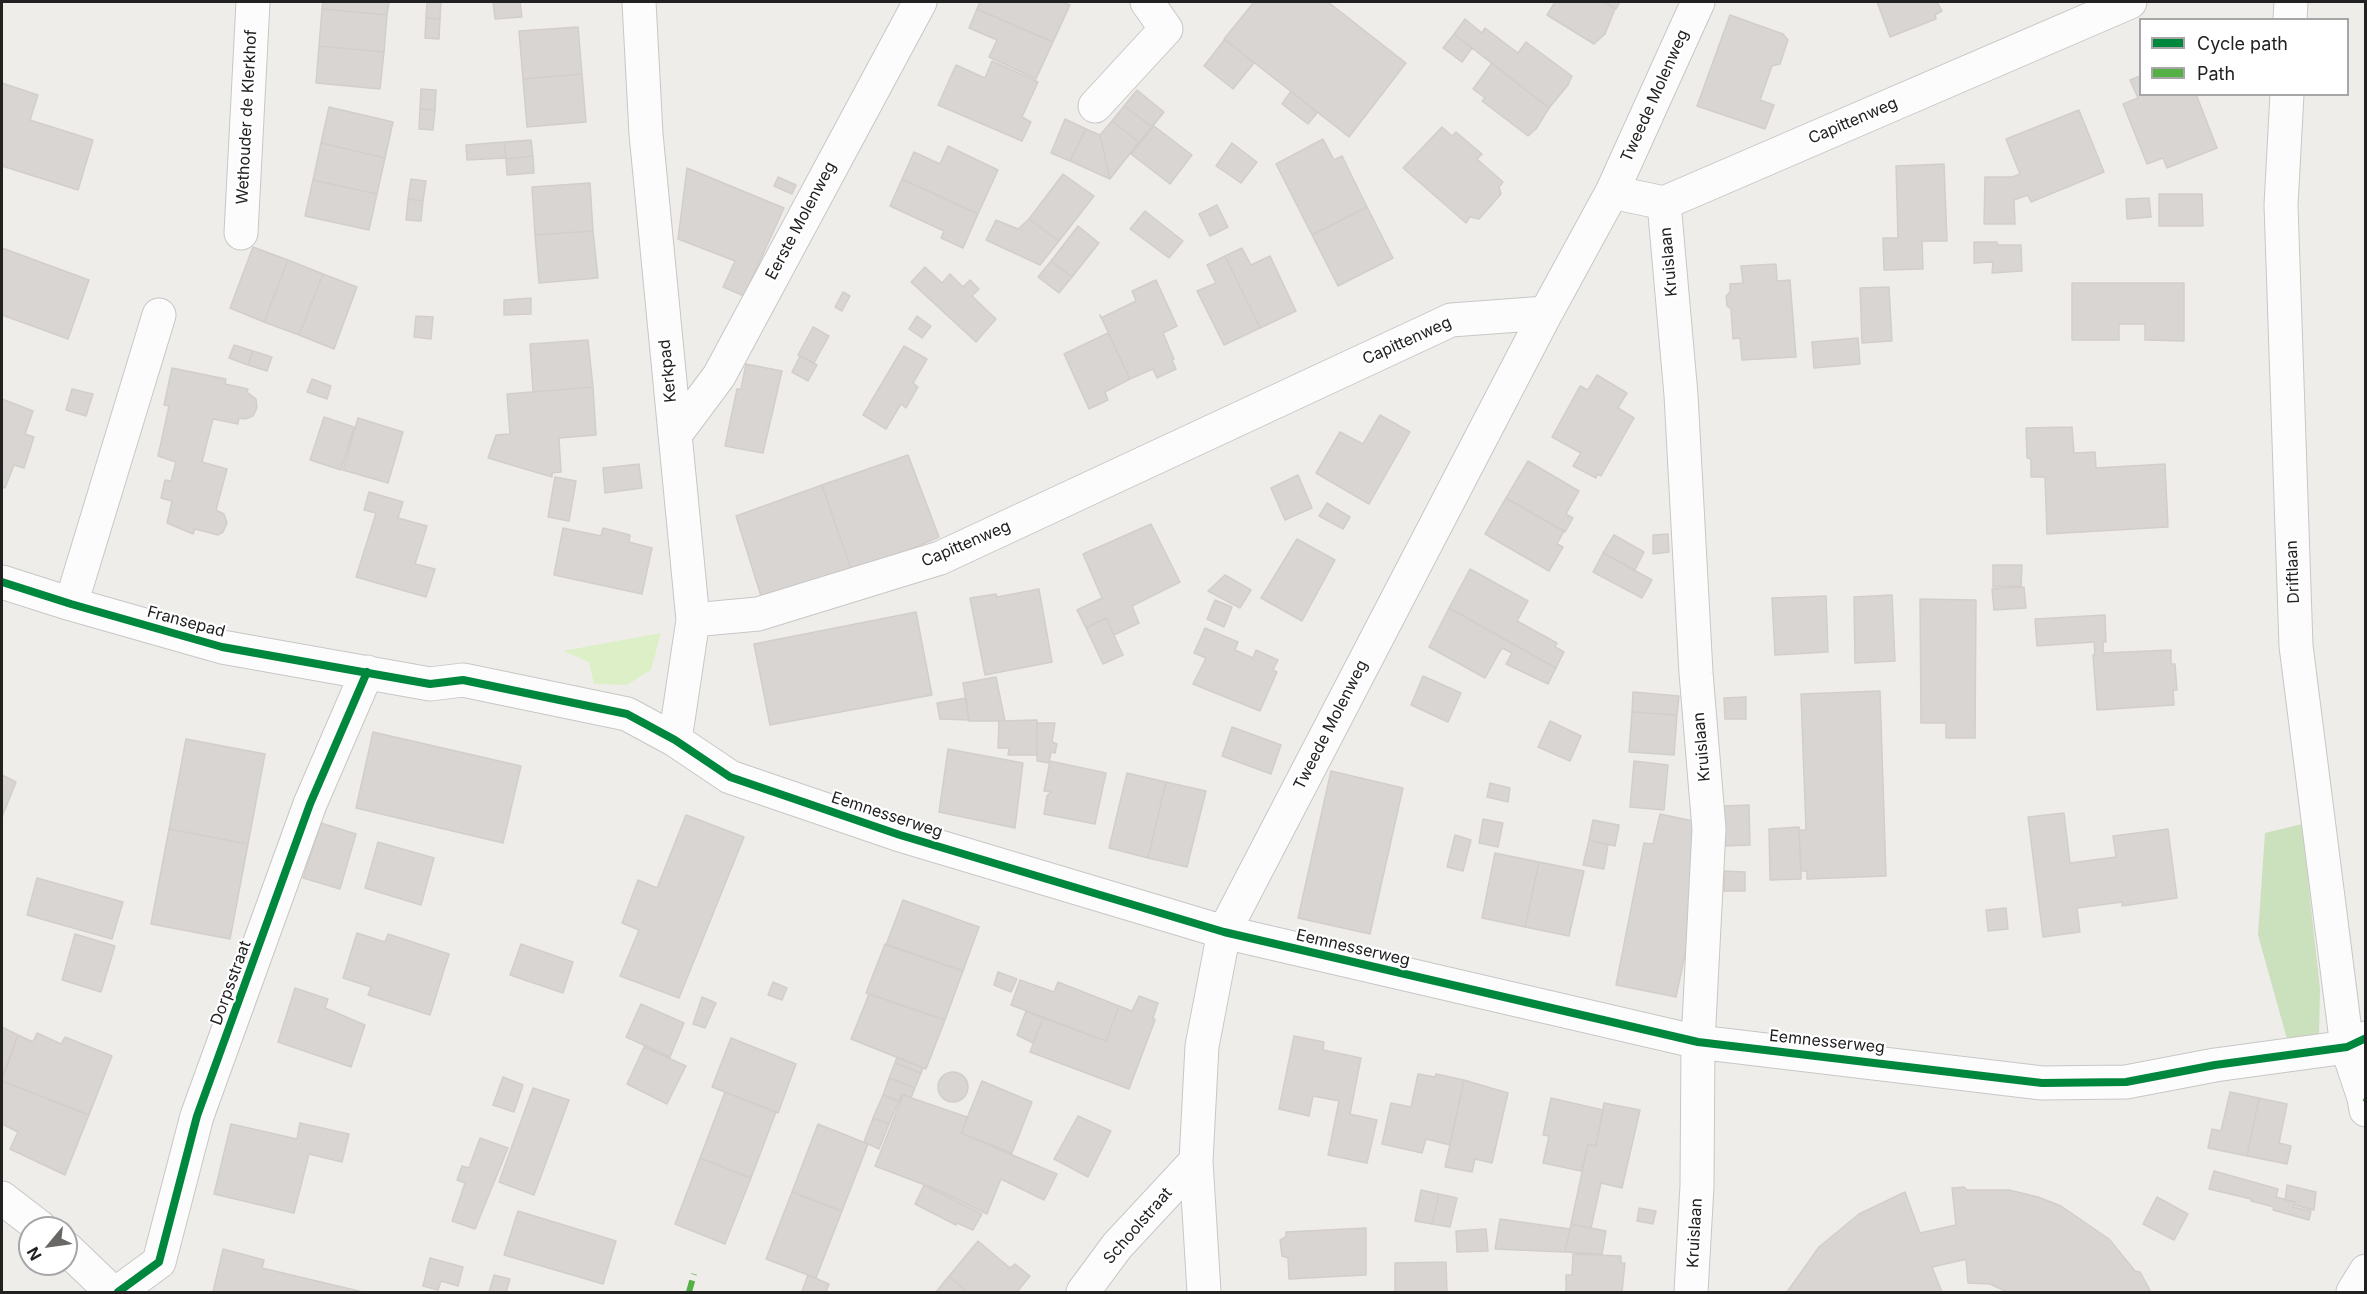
<!DOCTYPE html>
<html>
<head>
<meta charset="utf-8">
<style>
	body { margin:0 }
	#map { position:relative; width:2367px; height:1294px; overflow:hidden; background:#efedea; font-family:Inter,sans-serif }
	canvas { display:block }
	.frame { position:absolute; inset:0; border:3px solid #212121; pointer-events:none }
	.legend { position:absolute; left:2139px; top:18px; width:210px; height:78px; box-sizing:border-box; background:#fff; border:2px solid #a6a6a6; margin:0; padding:8px 10px; list-style:none; font-size:18px; color:#212121 }
	.legend li { display:flex; align-items:center; gap:12px; height:30px }
	.legend b { width:30px; border:2px solid #a6a6a6 }
	.north { position:absolute; left:18px; top:1216px; width:60px; height:60px; box-sizing:border-box; background:#fff; border:2px solid #a6a6a6; border-radius:50%; rotate:241deg; font-size:16px; font-weight:700; line-height:24px; text-align:center; color:#212121 }
	.north::after { content:''; display:block; margin:auto; width:21px; height:27px; background:#696867; clip-path:polygon(50% 0,100% 100%,50% 72%,0 100%) }
</style>
</head>
<body>
<div id="map">
<canvas width="2367" height="1294"></canvas>
<div class="frame"></div>
<ul class="legend">
<li><b style="height:8px;background:#00873e"></b>Cycle path</li>
<li><b style="height:8px;background:#55b145"></b>Path</li>
</ul>
<div class="north">N</div>
</div>
<script>
const ctx = document.querySelector('canvas').getContext('2d');
ctx.lineJoin = 'round';
function fillPath(path, color) { ctx.fillStyle = color; ctx.fill(path, 'evenodd'); }
const toPath = rows => new Path2D(rows.map(r => 'M' + r).join(''));
function stroke(path, color, width, dash) { ctx.strokeStyle = color; ctx.lineWidth = width; ctx.lineCap = dash ? 'butt' : 'round'; ctx.setLineDash(dash || []); ctx.stroke(path); }
function drawText(font, color, halo, rows, align = 'center') {
  ctx.font = font + ' Inter,sans-serif'; ctx.lineWidth = 4.5; ctx.setLineDash([]); ctx.textBaseline = 'middle'; ctx.strokeStyle = halo; ctx.fillStyle = color; for (const [text, x, y, turn = 0] of rows) {
    ctx.save(); ctx.translate(x, y); ctx.rotate((+turn || 0) * Math.PI / 180); ctx.textAlign = isNaN(turn) ? turn : align; if (halo) ctx.strokeText(text, 0, 0); ctx.fillText(text, 0, 0); ctx.restore();
  }
}
fillPath(toPath([
	[661,633,651,670,627,685,594,684,589,662,563,651]
]), '#ddefc6');
fillPath(toPath([
	[2302,824,2320,989,2319,1037,2287,1039,2258,935,2265,833]
]), '#cbe0bd');
const building = toPath([
	[323,2,389,2,387,15,322,9,323,2],
	[427,2,441,2,440,19,426,18,427,2],
	[493,2,520,2,522,17,495,19,493,2],
	[980,2,1061,2,1070,5,1053,42,977,9,980,2],
	[1254,2,1328,2,1406,63,1349,137,1224,39,1254,2],
	[1555,2,1603,2,1615,9,1605,34,1594,44,1547,15,1555,2],
	[1604,2,1620,2,1616,9,1604,2],
	[1877,2,1937,2,1942,11,1935,15,1936,19,1890,37,1877,2],
	[322,9,387,15,384,52,319,46,322,9],
	[977,9,1053,42,1036,79,989,57,997,40,969,28,977,9],
	[1730,15,1783,34,1788,40,1780,64,1772,66,1760,100,1774,105,1765,129,1697,106,1730,15],
	[426,18,440,19,439,39,425,38,426,18],
	[1465,19,1482,33,1485,28,1518,53,1526,42,1572,76,1568,85,1549,108,1454,34,1465,19],
	[578,27,582,74,523,79,519,31,578,27],
	[1454,34,1472,48,1462,62,1443,48,1454,34],
	[1225,39,1254,63,1233,89,1204,66,1225,39],
	[319,46,384,52,380,89,316,83,319,46],
	[992,61,1038,82,1022,117,1031,122,1022,141,938,105,956,65,985,78,992,61],
	[1492,63,1549,108,1536,129,1528,136,1482,101,1485,98,1473,89,1492,63],
	[582,74,586,122,527,127,523,79,582,74],
	[2140,76,2140,94,2196,94,2217,148,2167,168,2163,158,2147,164,2123,104,2138,98,2130,80,2140,76],
	[2,83,38,95,30,120,93,140,78,190,2,166,2,83],
	[421,89,436,90,435,110,420,109,421,89],
	[1137,90,1164,112,1152,127,1124,106,1137,90],
	[1291,91,1317,113,1308,124,1282,104,1291,91],
	[1124,106,1152,127,1139,142,1112,121,1124,106],
	[329,107,393,122,385,158,321,143,329,107],
	[420,109,435,110,433,130,419,129,420,109],
	[2079,110,2104,172,2031,202,2028,195,2014,200,2015,224,1984,224,1985,177,2012,177,2020,174,2006,139,2079,110],
	[1065,119,1086,129,1070,161,1051,153,1065,119],
	[1112,121,1139,142,1110,179,1100,135,1112,121],
	[1154,126,1192,155,1170,184,1131,154,1154,126],
	[1442,127,1452,136,1456,132,1482,154,1477,159,1503,182,1499,187,1501,194,1479,219,1470,217,1466,223,1403,168,1442,127],
	[1086,129,1100,135,1110,179,1070,161,1086,129],
	[1323,139,1334,160,1342,156,1367,207,1312,235,1276,164,1323,139],
	[531,140,533,156,506,159,504,142,531,140],
	[504,142,506,158,467,160,466,145,504,142],
	[321,143,385,158,377,194,313,180,321,143],
	[1232,143,1257,162,1241,183,1216,166,1232,143],
	[948,146,998,170,978,214,902,179,914,152,940,164,948,146],
	[533,156,534,173,507,175,506,159,533,156],
	[1944,164,1947,241,1922,241,1923,269,1884,270,1883,238,1898,238,1896,166,1944,164],
	[687,168,784,208,744,296,723,287,735,261,678,239,687,168],
	[1063,174,1094,196,1059,241,1029,219,1063,174],
	[778,177,796,185,792,194,774,186,778,177],
	[411,179,426,181,423,201,408,199,411,179],
	[902,179,978,214,963,248,941,238,944,231,890,206,902,179],
	[313,180,377,194,369,230,305,216,313,180],
	[590,183,593,231,535,235,532,187,590,183],
	[2159,194,2202,194,2203,226,2159,226,2159,194],
	[2149,198,2151,217,2127,219,2126,199,2149,198],
	[408,199,423,201,421,221,406,220,408,199],
	[1217,205,1228,227,1210,236,1199,214,1217,205],
	[1367,207,1393,258,1338,286,1312,235,1367,207],
	[1145,211,1183,241,1169,258,1130,229,1145,211],
	[1029,219,1059,241,1040,265,986,240,996,220,1018,229,1029,219],
	[1078,226,1099,243,1072,277,1051,261,1078,226],
	[593,231,598,278,539,283,535,235,593,231],
	[1974,242,1997,242,1998,245,2021,245,2022,271,1992,273,1993,262,1974,263,1974,242],
	[253,247,288,260,264,322,230,308,253,247],
	[2,248,89,280,68,339,2,315,2,248],
	[1242,248,1251,265,1270,256,1296,311,1260,328,1225,256,1242,248],
	[1225,256,1260,328,1224,345,1197,291,1216,283,1207,265,1225,256],
	[288,260,323,274,299,335,264,322,288,260],
	[1051,261,1072,277,1059,293,1038,277,1051,261],
	[1776,264,1777,281,1790,280,1796,357,1742,360,1740,338,1733,339,1731,309,1727,306,1726,296,1730,292,1730,284,1743,283,1741,266,1776,264],
	[925,267,942,283,950,274,963,287,970,280,979,289,972,296,996,319,976,342,911,282,925,267],
	[323,274,357,287,334,349,299,335,323,274],
	[1156,280,1177,326,1163,333,1174,359,1172,360,1176,369,1157,378,1153,369,1130,379,1100,315,1101,318,1136,301,1132,291,1156,280],
	[2072,283,2184,283,2184,341,2145,340,2145,324,2119,324,2119,340,2072,340,2072,283],
	[1889,287,1892,341,1862,343,1860,288,1889,287],
	[843,292,850,296,842,311,835,307,843,292],
	[531,298,531,314,504,315,504,300,531,298],
	[416,316,433,317,431,339,414,337,416,316],
	[917,316,931,326,922,338,909,329,917,316],
	[813,327,829,336,814,363,798,355,813,327],
	[1108,333,1130,379,1105,392,1108,400,1089,409,1064,354,1108,333],
	[1858,338,1860,364,1814,368,1812,342,1858,338],
	[588,340,593,387,533,392,530,344,588,340],
	[234,345,253,351,248,365,229,358,234,345],
	[904,346,927,359,913,383,918,387,906,408,901,404,886,429,863,415,904,346],
	[253,351,272,357,267,371,248,365,253,351],
	[800,356,817,365,808,381,792,372,800,356],
	[746,364,782,371,763,453,725,446,737,389,741,389,746,364],
	[172,368,226,379,225,384,248,389,247,392,256,399,257,408,253,416,245,419,239,418,238,424,213,419,202,462,227,469,216,510,224,514,227,523,223,532,218,535,195,529,193,534,167,523,172,501,161,498,165,480,171,481,176,462,158,456,169,406,164,405,172,368],
	[1597,375,1627,393,1618,408,1634,418,1601,476,1597,474,1596,478,1573,466,1581,453,1552,437,1580,386,1588,390,1597,375],
	[312,379,331,386,327,399,307,392,312,379],
	[593,387,596,435,559,438,561,472,552,473,552,477,488,458,496,435,510,434,507,394,593,387],
	[72,389,93,394,86,416,66,410,72,389],
	[2,399,33,411,25,434,34,437,24,468,14,465,5,488,2,487,2,399],
	[1380,415,1410,432,1369,504,1316,473,1340,432,1363,444,1380,415],
	[324,417,354,427,341,470,310,460,324,417],
	[358,418,403,432,388,483,343,470,358,418],
	[2072,427,2074,453,2095,452,2096,468,2165,464,2168,527,2047,534,2045,477,2031,477,2031,459,2027,458,2026,428,2072,427],
	[908,455,939,537,900,554,851,569,822,485,908,455],
	[1528,461,1579,491,1566,514,1573,518,1565,532,1506,498,1528,461],
	[639,464,642,488,605,493,603,468,639,464],
	[1298,475,1312,508,1285,520,1271,488,1298,475],
	[555,477,576,481,569,521,548,517,555,477],
	[822,485,851,569,761,596,736,516,822,485],
	[369,492,403,502,398,518,427,526,415,564,435,569,426,597,356,577,376,513,364,510,369,492],
	[1506,498,1564,531,1557,544,1563,547,1549,571,1485,534,1506,498],
	[1327,503,1350,517,1343,529,1319,516,1327,503],
	[1151,524,1180,582,1132,606,1139,623,1114,635,1106,618,1086,628,1077,610,1102,598,1083,554,1151,524],
	[563,528,601,536,603,528,630,535,629,542,652,548,642,594,554,575,563,528],
	[1668,534,1669,552,1653,554,1653,535,1668,534],
	[1614,535,1644,552,1635,570,1603,553,1614,535],
	[1297,539,1335,560,1302,621,1261,598,1297,539],
	[1603,553,1652,580,1642,598,1593,572,1603,553],
	[1993,565,2022,565,2021,586,1993,587,1993,565],
	[1470,569,1528,601,1517,621,1557,643,1555,647,1564,652,1556,668,1449,608,1470,569],
	[1225,575,1251,590,1240,608,1208,591,1225,575],
	[2024,587,2026,608,1994,610,1992,589,2024,587],
	[1039,589,1052,662,985,675,970,598,996,594,997,597,1039,589],
	[1892,595,1895,661,1855,663,1854,597,1892,595],
	[1826,596,1828,652,1775,655,1772,598,1826,596],
	[1920,599,1976,600,1975,738,1946,738,1946,723,1921,723,1920,599],
	[1215,600,1232,607,1224,627,1207,619,1215,600],
	[1449,608,1556,668,1548,684,1506,664,1512,653,1502,648,1485,678,1429,647,1449,608],
	[916,612,932,695,770,725,754,644,916,612],
	[2105,615,2106,642,2103,642,2103,653,2171,650,2171,664,2175,664,2177,690,2173,690,2174,705,2097,710,2093,655,2095,654,2094,642,2037,646,2035,619,2105,615],
	[1106,618,1123,655,1103,664,1086,628,1106,618],
	[1205,628,1238,642,1235,650,1253,658,1256,650,1278,660,1273,670,1277,672,1260,711,1193,684,1206,658,1194,653,1205,628],
	[1423,676,1461,693,1448,722,1411,705,1423,676],
	[996,677,1005,721,969,721,963,683,996,677],
	[1880,691,1886,876,1807,879,1807,871,1801,871,1799,830,1806,830,1801,694,1880,691],
	[1633,692,1679,696,1677,715,1632,712,1633,692],
	[1746,697,1746,719,1725,719,1724,698,1746,697],
	[966,698,969,720,940,719,937,703,966,698],
	[1632,712,1677,715,1674,755,1629,752,1632,712],
	[1037,720,1037,755,1008,755,1009,748,998,748,999,721,1037,720],
	[1550,721,1581,736,1570,761,1538,747,1550,721],
	[1037,723,1055,723,1052,742,1057,744,1055,753,1051,752,1049,763,1037,761,1037,723],
	[1232,727,1281,745,1271,774,1222,756,1232,727],
	[373,732,521,766,503,843,356,808,373,732],
	[186,739,265,754,248,844,169,829,186,739],
	[948,749,1023,763,1015,828,939,812,948,749],
	[1050,761,1106,773,1095,824,1044,814,1047,796,1051,792,1044,791,1050,761],
	[1634,761,1668,765,1664,810,1630,807,1634,761],
	[1331,771,1403,788,1370,934,1298,918,1331,771],
	[1127,773,1166,782,1148,858,1109,848,1127,773],
	[2,775,16,782,2,817,2,775],
	[1166,782,1206,791,1187,867,1148,858,1166,782],
	[1490,783,1510,788,1508,802,1487,797,1490,783],
	[1749,805,1750,845,1724,846,1723,806,1749,805],
	[2064,813,2070,863,2116,857,2113,836,2168,829,2177,898,2122,906,2122,902,2077,908,2080,932,2043,937,2028,817,2064,813],
	[1660,814,1698,822,1692,922,1676,997,1616,985,1644,843,1653,844,1660,814],
	[686,815,744,837,679,998,620,976,639,930,622,923,638,880,657,888,686,815],
	[1483,819,1503,823,1498,847,1479,843,1483,819],
	[1593,820,1619,825,1615,846,1589,840,1593,820],
	[321,823,356,834,340,889,303,878,321,823],
	[1799,827,1801,879,1770,880,1769,829,1799,827],
	[169,829,248,844,230,939,151,924,169,829],
	[1455,835,1471,840,1463,871,1447,867,1455,835],
	[1589,840,1608,845,1604,869,1583,865,1589,840],
	[378,842,434,858,421,905,365,888,378,842],
	[1495,853,1539,862,1525,927,1482,918,1495,853],
	[1539,862,1584,871,1569,936,1525,927,1539,862],
	[1724,871,1745,872,1745,891,1724,891,1724,871],
	[37,878,123,902,112,939,27,915,37,878],
	[903,900,979,927,963,971,886,945,903,900],
	[2006,908,2008,929,1988,931,1986,910,2006,908],
	[357,933,385,942,388,934,449,954,430,1015,368,995,371,987,343,978,357,933],
	[75,934,115,946,101,992,62,980,75,934],
	[521,944,573,962,563,993,510,975,521,944],
	[885,944,963,971,945,1020,866,993,885,944],
	[998,972,1017,979,1011,992,994,985,998,972],
	[1020,980,1054,992,1058,982,1119,1006,1106,1041,1011,1005,1020,980],
	[773,982,787,988,782,1000,768,995,773,982],
	[295,988,328,999,325,1008,365,1025,351,1067,278,1042,295,988],
	[869,994,945,1020,926,1069,851,1039,869,994],
	[1139,996,1158,1003,1153,1018,1155,1020,1129,1089,1030,1052,1043,1018,1106,1041,1119,1006,1132,1011,1139,996],
	[702,997,716,1003,705,1028,693,1024,702,997],
	[641,1004,684,1023,670,1057,626,1037,641,1004],
	[1026,1011,1043,1018,1033,1043,1017,1035,1026,1011],
	[2,1027,18,1035,2,1077,2,1027],
	[37,1033,61,1044,65,1037,112,1056,89,1115,2,1081,18,1035,33,1042,37,1033],
	[1294,1036,1324,1042,1323,1050,1361,1058,1350,1114,1377,1120,1367,1163,1328,1155,1339,1101,1313,1096,1309,1116,1279,1109,1294,1036],
	[731,1038,796,1064,778,1113,712,1087,731,1038],
	[644,1047,686,1066,667,1104,627,1084,644,1047],
	[897,1057,923,1068,921,1073,895,1063,897,1057],
	[895,1063,921,1073,915,1088,889,1078,895,1063],
	'938 1087a15 15 0 1 1 30 0a15 15 0 1 1-30 0Z',
	[1418,1074,1435,1077,1436,1074,1464,1080,1450,1145,1426,1139,1422,1153,1382,1144,1391,1103,1411,1107,1418,1074],
	[503,1077,523,1085,514,1112,493,1105,503,1077],
	[889,1078,915,1088,911,1098,902,1094,899,1101,883,1095,889,1078],
	[1464,1080,1508,1093,1492,1163,1475,1159,1472,1172,1445,1167,1464,1080],
	[2,1081,89,1115,65,1175,10,1149,18,1132,2,1124,2,1081],
	[982,1081,1032,1102,1012,1153,961,1133,982,1081],
	[533,1088,569,1100,534,1195,499,1182,533,1088],
	[725,1092,776,1112,751,1178,700,1158,725,1092],
	[2230,1092,2259,1098,2247,1156,2208,1148,2212,1129,2221,1131,2230,1092],
	[883,1095,899,1101,889,1124,873,1118,883,1095],
	[903,1095,967,1117,961,1133,1057,1174,1044,1200,1001,1179,987,1214,938,1190,875,1166,903,1095],
	[1551,1098,1603,1110,1596,1146,1588,1144,1581,1171,1543,1163,1549,1136,1543,1135,1551,1098],
	[2259,1098,2287,1104,2279,1143,2291,1146,2287,1164,2247,1156,2259,1098],
	[1604,1103,1640,1110,1622,1188,1601,1183,1591,1228,1571,1224,1588,1144,1596,1146,1604,1103],
	[1078,1116,1111,1131,1088,1177,1054,1159,1078,1116],
	[873,1118,889,1124,879,1149,864,1142,873,1118],
	[300,1123,349,1134,342,1162,309,1154,294,1213,214,1194,231,1124,297,1139,300,1123],
	[818,1124,868,1144,842,1211,792,1192,818,1124],
	[480,1138,508,1148,475,1229,452,1221,465,1183,457,1180,462,1166,469,1168,480,1138],
	[700,1158,751,1178,725,1244,675,1224,700,1158],
	[2214,1171,2278,1189,2276,1197,2295,1202,2293,1207,2311,1211,2309,1220,2273,1210,2274,1207,2251,1201,2251,1199,2209,1189,2214,1171],
	[924,1185,982,1214,973,1230,957,1223,956,1225,915,1204,924,1185],
	[2287,1185,2316,1192,2314,1210,2294,1205,2295,1202,2285,1200,2287,1185],
	[1964,1187,1967,1190,2009,1190,2038,1197,2061,1206,2109,1239,2135,1271,2140,1272,2151,1292,2007,1292,1990,1284,1968,1283,1966,1260,1963,1260,1932,1267,1942,1292,1787,1292,1819,1247,1859,1214,1905,1192,1920,1233,1956,1225,1952,1188,1964,1187],
	[1421,1190,1439,1194,1432,1224,1415,1221,1421,1190],
	[792,1192,842,1211,816,1278,766,1259,792,1192],
	[1439,1194,1457,1198,1450,1227,1432,1224,1439,1194],
	[2157,1197,2188,1214,2174,1240,2143,1224,2157,1197],
	[1639,1208,1656,1211,1653,1224,1637,1221,1639,1208],
	[518,1211,616,1241,603,1284,504,1255,518,1211],
	[1500,1219,1570,1229,1565,1252,1495,1249,1500,1219],
	[1571,1224,1606,1231,1602,1254,1565,1252,1571,1224],
	[1366,1228,1366,1275,1289,1279,1288,1258,1282,1256,1280,1240,1286,1237,1286,1232,1366,1228],
	[1486,1229,1488,1251,1457,1252,1456,1231,1486,1229],
	[978,1241,1010,1268,1015,1264,1030,1276,1017,1292,967,1292,949,1276,978,1241],
	[223,1249,264,1260,262,1268,363,1292,213,1292,223,1249],
	[1573,1254,1621,1256,1621,1263,1625,1263,1622,1292,1566,1292,1566,1275,1572,1275,1573,1254],
	[430,1258,463,1267,458,1286,441,1281,438,1290,423,1286,430,1258],
	[1446,1262,1447,1292,1395,1292,1395,1263,1446,1262],
	[494,1275,510,1279,506,1292,489,1292,494,1275],
	[808,1275,829,1284,826,1292,802,1291,808,1275],
	[949,1276,967,1292,936,1292,949,1276]
]);
fillPath(building, '#d8d5d2');
stroke(building, '#d3cecb', 1.5);
const street = toPath([
	[639,2,646,134,693,620,675,740],
	[2290,20,2291,2],
	[2287,94,2281,205,2296,646,2347,1047,2364,1098,2366,1110],
	[1095,106,1166,29,1147,2],
	[1612,192,1698,2],
	[1664,203,1681,395,1696,673,1709,829,1698,1042,1697,1186,1691,1292],
	[241,233,253,2],
	[675,435,719,376,920,2],
	[2,582,71,604,222,647,430,684,463,680,627,714,675,740,730,777,900,835,1224,932,1698,1042,2042,1083,2126,1082,2215,1065,2347,1047,2366,1038],
	[71,604,159,315],
	[693,620,758,614,940,558,1451,320,1546,313,1612,192,1664,203,2130,2],
	[2,1198,41,1228],
	[66,1248,112,1292],
	[118,1292,159,1262,197,1116,310,804,367,672],
	[1083,1292,1117,1246,1196,1161],
	[1204,1292,1196,1161,1202,1046,1224,932,1546,313],
	[2353,1292,2366,1271]
]);
stroke(street, '#c8c7c6', 35);
stroke(street, '#fdfcfc', 33);
stroke(toPath([
	[2364,1098,2366,1099],
	[689,1292,694,1274]
]), '#55b145', 6, [12, 6]);
stroke(toPath([
	[2,582,71,604,222,647,430,684,463,680,627,714,675,740,730,777,900,835,1224,932,1698,1042,2042,1083,2126,1082,2215,1065,2347,1047,2366,1038],
	[118,1292,159,1262,197,1116,310,804,367,672]
]), '#00873e', 8);
drawText('16px', '#212121', '#fff', [
	["Tweede Molenweg",1655,96,-66],
	["Wethouder de Klerkhof",247,117,-87],
	["Capittenweg",1853,121,-23],
	["Eerste Molenweg",801,221,-62],
	["Kruislaan",1669,262,-95],
	["Capittenweg",1407,341,-24],
	["Kerkpad",668,371,-96],
	["Capittenweg",966,544,-23],
	["Driftlaan",2293,572,-92],
	["Fransepad",186,622,15],
	["Tweede Molenweg",1331,725,-63],
	["Kruislaan",1702,747,-95],
	["Eemnesserweg",887,815,18],
	["Eemnesserweg",1353,948,13],
	["Dorpsstraat",231,983,-70],
	["Eemnesserweg",1827,1042,6],
	["Schoolstraat",1138,1226,-49],
	["Kruislaan",1695,1233,-87]
]);
</script>
</body>
</html>
